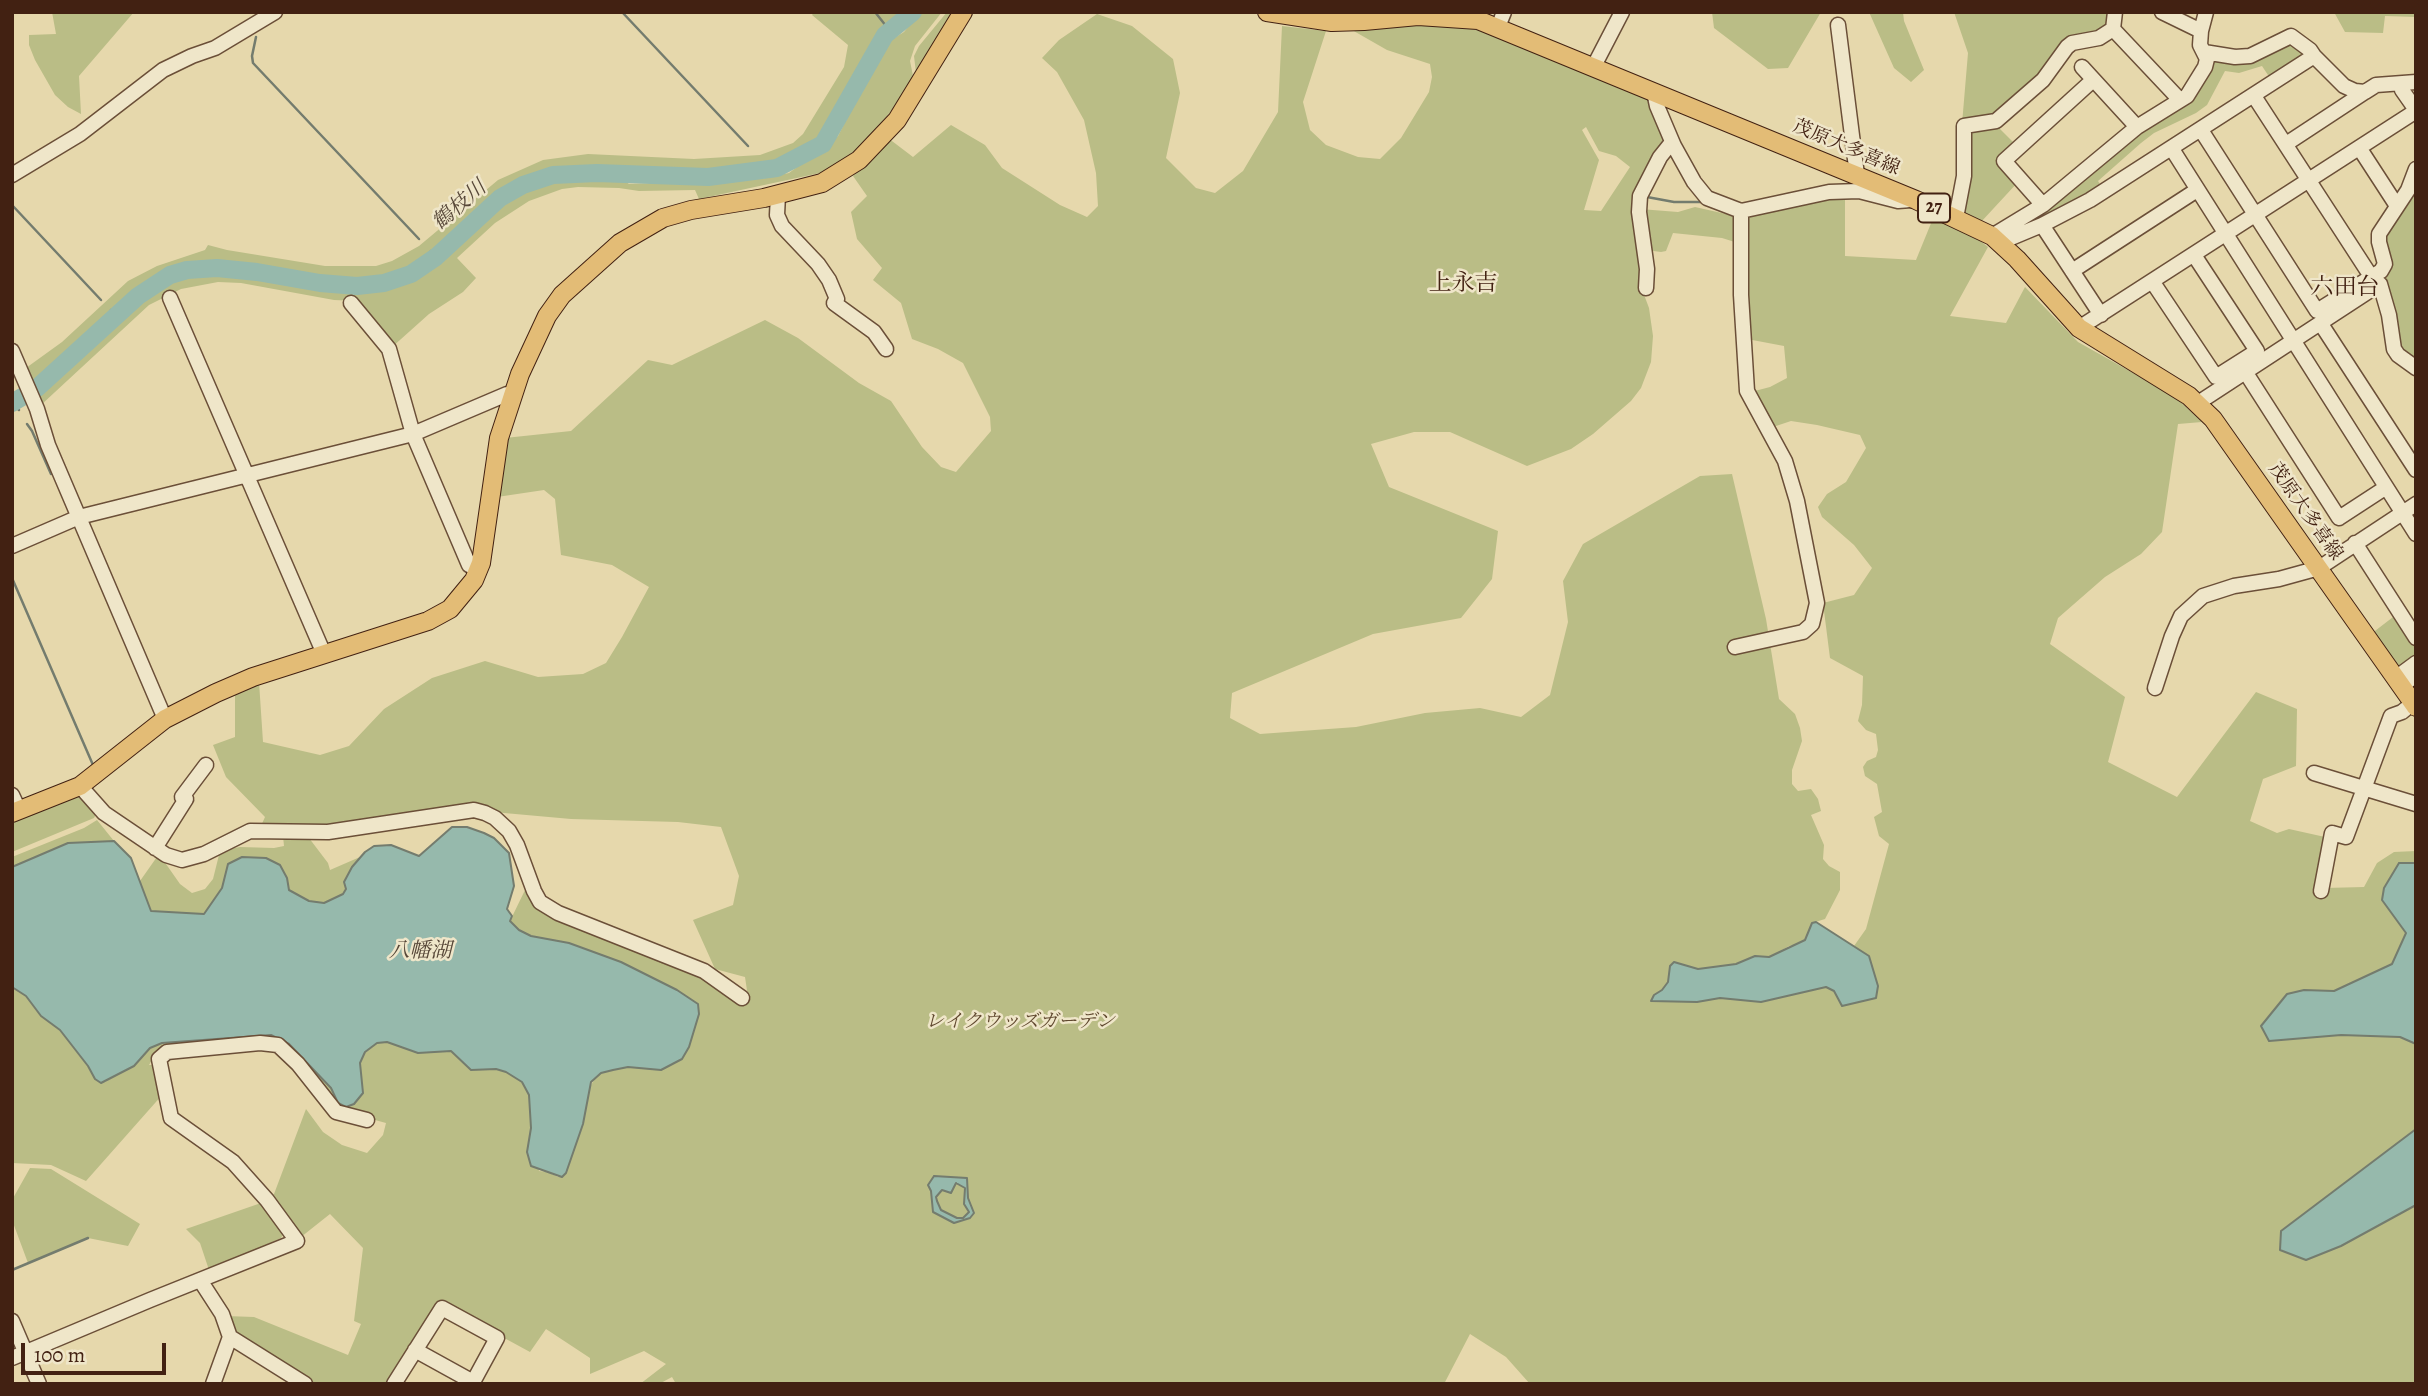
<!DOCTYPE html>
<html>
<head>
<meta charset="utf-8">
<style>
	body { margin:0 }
	#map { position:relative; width:2428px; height:1396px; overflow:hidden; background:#e6d8ac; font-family:Alegreya,serif }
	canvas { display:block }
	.frame { position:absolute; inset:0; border:14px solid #422112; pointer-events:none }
	.scale { position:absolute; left:21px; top:1343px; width:145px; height:32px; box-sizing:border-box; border:4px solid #422112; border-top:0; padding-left:9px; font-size:21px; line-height:24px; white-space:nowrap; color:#422112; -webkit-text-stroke:5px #efe6c9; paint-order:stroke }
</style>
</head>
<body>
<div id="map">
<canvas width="2428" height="1396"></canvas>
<div class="frame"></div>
<div class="scale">100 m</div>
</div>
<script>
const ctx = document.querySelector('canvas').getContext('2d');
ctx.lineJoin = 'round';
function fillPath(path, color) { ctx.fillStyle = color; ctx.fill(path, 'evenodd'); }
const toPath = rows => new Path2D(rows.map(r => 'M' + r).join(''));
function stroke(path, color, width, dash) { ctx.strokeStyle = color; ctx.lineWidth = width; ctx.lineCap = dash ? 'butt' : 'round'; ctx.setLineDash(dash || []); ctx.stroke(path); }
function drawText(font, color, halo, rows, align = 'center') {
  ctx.font = font + ' Alegreya,"Noto Serif JP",serif'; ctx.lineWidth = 5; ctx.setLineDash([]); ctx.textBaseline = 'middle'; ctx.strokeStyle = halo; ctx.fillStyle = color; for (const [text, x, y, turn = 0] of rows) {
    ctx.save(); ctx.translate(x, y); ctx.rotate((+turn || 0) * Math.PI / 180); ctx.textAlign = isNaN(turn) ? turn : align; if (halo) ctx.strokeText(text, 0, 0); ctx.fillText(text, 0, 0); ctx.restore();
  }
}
fillPath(toPath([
	[52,12,134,12,79,76,81,114,68,107,55,95,35,60,29,45,29,35,56,34],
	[814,12,910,12,882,35,870,50,852,89,821,142,808,152,769,167,739,172,588,170,554,174,514,188,496,200,432,257,413,270,387,279,350,284,218,266,192,268,162,278,136,294,65,359,33,385,26,368,62,342,128,281,157,266,205,250,208,245,227,250,325,266,376,266,392,261,419,246,498,180,543,160,588,154,694,159,760,155,793,143,803,134,844,67,848,45,812,15],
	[920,12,942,12,915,46,910,61,913,76,896,105,865,143,840,165,820,173,699,199,695,190,639,191,619,188,578,187,562,189,529,201,495,223,457,258,476,278,463,292,429,314,391,348,357,301,334,300,241,283,218,282,181,289,149,305,41,405,36,391,146,293,168,282,206,272,228,272,259,276,337,290,381,287,396,283,432,265,453,248,492,208,516,192,537,183,575,176,619,177,629,184,743,180,748,178,760,179,789,173,838,136,859,95,860,86,879,52,891,40,904,32],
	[947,12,956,12,916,73,914,56,919,46],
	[1712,12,1821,12,1788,68,1768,69,1714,28],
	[1869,12,1903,12,1904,21,1924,70,1911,82,1894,68],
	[1954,12,2112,12,2109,28,2089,37,1995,118,1962,124,1968,53],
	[2334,12,2416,12,2416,17,2385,16,2383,33,2345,32],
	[1097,14,1132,26,1173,59,1180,93,1166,158,1196,188,1215,193,1243,171,1278,112,1282,26,1326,31,1303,102,1310,130,1326,145,1358,157,1380,159,1401,138,1429,92,1432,77,1430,64,1387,50,1352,30,1430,24,1470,27,1495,35,1647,97,1670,142,1639,195,1643,292,1649,308,1653,336,1651,362,1641,388,1631,401,1593,434,1571,449,1527,466,1450,432,1414,432,1371,444,1389,487,1498,531,1492,579,1461,618,1373,634,1232,693,1230,718,1260,734,1356,727,1425,713,1480,708,1521,717,1550,695,1568,622,1563,581,1583,544,1700,476,1732,474,1766,619,1779,699,1795,714,1800,728,1802,741,1792,770,1792,784,1798,791,1811,789,1818,799,1821,811,1811,815,1824,845,1823,859,1829,866,1840,872,1840,890,1825,919,1812,923,1805,940,1799,944,1789,946,1772,956,1751,957,1736,964,1698,969,1673,962,1670,966,1668,982,1662,990,1654,995,1652,1002,1677,1000,1697,1002,1720,998,1761,1002,1826,987,1834,991,1842,1006,1855,1002,1878,986,1869,957,1854,946,1866,929,1889,844,1879,836,1874,817,1882,812,1877,784,1865,776,1863,767,1867,761,1876,757,1878,750,1876,734,1866,730,1858,721,1862,705,1863,676,1830,658,1823,603,1854,595,1872,568,1854,545,1822,517,1818,507,1827,494,1846,482,1866,448,1860,435,1817,425,1791,421,1770,428,1751,392,1770,387,1787,378,1784,346,1747,339,1744,219,1749,212,1845,194,1845,256,1916,260,1934,216,1969,232,1988,247,1950,316,2006,323,2025,287,2078,342,2174,396,2202,422,2178,424,2162,532,2141,554,2105,577,2058,618,2050,644,2125,697,2108,762,2177,797,2256,692,2297,709,2296,766,2263,779,2250,821,2277,833,2289,829,2334,839,2325,888,2364,887,2377,863,2394,852,2416,851,2416,863,2399,863,2382,900,2406,933,2392,964,2334,991,2304,990,2269,1041,2341,1035,2400,1037,2416,1044,2416,1129,2281,1231,2280,1249,2306,1260,2341,1246,2416,1205,2416,1384,1530,1384,1506,1357,1470,1334,1444,1384,676,1384,672,1377,659,1384,640,1384,666,1364,644,1351,590,1374,590,1358,546,1329,530,1352,440,1303,389,1384,313,1384,231,1332,226,1316,254,1317,348,1355,361,1324,354,1321,363,1248,330,1214,301,1237,271,1202,306,1109,323,1132,342,1145,367,1153,383,1135,386,1123,338,1110,280,1043,169,1048,152,1060,149,1065,158,1065,163,1094,86,1181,51,1165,12,1163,12,987,26,996,41,1016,60,1030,88,1066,95,1079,106,1082,107,1078,134,1066,150,1048,162,1043,271,1035,289,1044,331,1088,338,1103,346,1107,354,1104,363,1093,360,1063,365,1052,377,1043,387,1042,418,1053,451,1051,471,1070,496,1069,506,1072,522,1082,529,1095,531,1128,539,1171,548,1172,558,1177,562,1177,566,1173,583,1124,588,1090,596,1077,601,1073,628,1067,661,1069,682,1059,689,1047,699,1014,677,990,621,962,569,943,531,936,519,930,510,921,526,888,537,905,706,976,748,997,745,977,715,969,693,920,733,905,739,876,721,827,678,822,571,819,493,812,359,825,260,828,265,817,226,777,213,745,235,737,235,690,259,682,263,742,320,755,349,746,384,709,432,678,485,661,538,677,583,674,606,663,622,637,649,587,612,565,561,555,555,499,544,490,497,497,505,438,571,431,648,360,672,365,765,320,798,338,859,383,891,401,922,447,941,467,956,472,991,431,990,417,963,363,938,349,912,339,901,303,873,280,882,268,857,239,851,212,867,196,853,176,888,138,913,157,951,125,985,145,1002,168,1060,205,1087,217,1098,206,1096,173,1084,120,1057,72,1042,58,1059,40],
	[1586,127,1599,151,1616,156,1630,167,1601,211,1584,210,1599,160,1582,130],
	[2291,39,2307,53,2272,81,2262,66,2239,73,2225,71,2207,105,2196,113,2154,133,2141,143,2098,181,2103,189,2004,235,2138,130,2187,101,2214,60],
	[1995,124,2016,145,2000,161,2018,182,1981,222,1961,211,1966,130],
	[2416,177,2416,364,2401,354,2383,278,2382,235],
	[1695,207,1735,216,1738,243,1722,238,1673,233,1666,251,1661,252,1646,250,1640,209,1678,212],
	[2397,614,2416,643,2416,657,2403,668,2394,667,2371,634],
	[79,793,97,812,94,818,12,852,12,819],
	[97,820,114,841,68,843,12,867,12,857,84,828],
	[283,836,309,838,328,863,330,870,360,857,352,867,346,890,343,894,324,903,309,901,289,890,287,878,228,864,222,888,204,914,151,911,140,881,159,854,180,884,192,893,205,889,213,879,220,851,240,847,274,848,284,846],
	[30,1168,51,1169,140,1224,128,1246,88,1238,28,1263,12,1220,12,1200],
	[261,1203,285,1231,281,1238,209,1270,200,1243,186,1229]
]), '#babd86');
const water = toPath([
	[452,827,467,827,484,833,494,838,509,853,514,886,507,909,512,916,510,921,519,930,531,936,569,943,621,962,677,990,698,1004,699,1014,689,1047,682,1059,661,1070,628,1067,613,1070,601,1073,591,1082,583,1124,566,1173,562,1177,531,1166,527,1152,531,1128,529,1095,522,1082,506,1072,496,1069,471,1070,451,1051,418,1053,387,1042,377,1043,365,1052,360,1063,363,1093,354,1104,346,1107,338,1103,331,1088,289,1044,271,1035,162,1043,150,1048,134,1066,101,1083,95,1079,88,1066,60,1030,41,1016,26,996,12,987,12,867,68,843,114,841,131,858,151,911,204,914,222,888,228,864,242,857,266,858,280,865,287,878,289,890,309,901,324,903,343,894,346,889,344,882,352,867,365,852,374,846,391,845,419,856,452,827],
	[2399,863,2416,863,2416,1044,2400,1037,2341,1035,2269,1041,2261,1026,2287,994,2304,990,2334,991,2392,964,2406,933,2382,900,2384,888,2399,863],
	[1816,922,1869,956,1878,986,1876,998,1842,1006,1834,991,1826,987,1761,1002,1720,998,1697,1002,1651,1001,1654,995,1662,990,1668,982,1670,966,1674,962,1698,969,1736,964,1755,956,1769,957,1805,940,1812,923,1816,922],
	[2416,1129,2416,1205,2341,1246,2306,1260,2280,1250,2281,1231,2416,1129],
	[934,1176,967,1178,968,1198,974,1213,970,1218,954,1223,933,1212,931,1191,928,1185,934,1176],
	[956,1183,965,1188,964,1204,969,1212,963,1218,957,1218,941,1210,937,1201,936,1197,942,1190,951,1193,956,1183]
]);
fillPath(water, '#96b9ac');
stroke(water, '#747c6e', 2);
stroke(toPath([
	[622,12,748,146],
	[875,12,890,31],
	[256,37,252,56,253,63,419,239],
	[1647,197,1674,202,1702,202],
	[12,205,101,300],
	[431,251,436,257],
	[111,310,116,315],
	[12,403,19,410],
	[27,424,32,431,51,474],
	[12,578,93,765],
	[12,1270,88,1238]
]), '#747c6e', 2.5);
stroke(toPath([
	[12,403,37,388,138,296,170,275,187,270,217,268,257,272,320,283,357,286,384,283,411,274,436,257,500,198,523,185,553,175,597,173,708,177,777,168,823,144,885,35,913,12]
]), '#96b9ac', 18);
const minor = toPath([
	[2162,12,2201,31],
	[1838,25,1857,175],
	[1498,27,1504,12],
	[2113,29,2180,100],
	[2204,52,2235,57,2250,56,2291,36,2310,50,2314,56],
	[1594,66,1622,12],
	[2082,67,2137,127],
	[2403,83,2402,90,2416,110],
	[1654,92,1657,106,1674,146,1694,182,1707,198,1741,211,1829,192,1859,191,1898,201,1911,200],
	[2254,96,2372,278],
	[2201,130,2317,311,2381,271,2385,264,2379,242,2379,234,2408,190,2416,169],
	[2286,144,2365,92],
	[2172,149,2416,534],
	[2360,149,2397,206],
	[12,175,80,134,163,70,192,56,215,48,275,12],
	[778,195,777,215,782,226,818,264,829,280,837,299,834,303,874,332,886,349],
	[2043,205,2004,161,2093,80],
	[1956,218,1964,176,1964,126,1996,121,2043,80,2067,47,2072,43,2099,38,2113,29,2115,12],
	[2042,225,2101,315],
	[1992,236,2043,205,2137,127,2187,96,2205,67,2207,59,2200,45,2201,31,2206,12],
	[1999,243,2042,225,2090,200,2314,56,2344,86,2355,91,2365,92,2376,85,2416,82],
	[2072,271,2197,190],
	[2152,281,2216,377,2257,351,2194,255],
	[1646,288,1647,269,1639,212,1640,196,1660,157,1672,142],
	[170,298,324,654],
	[351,303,389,349,413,434,469,565,478,570],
	[2321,324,2416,470],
	[2079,328,2416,111],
	[12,351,37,409,48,445,165,719],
	[2246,373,2339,518,2385,488],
	[2198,403,2380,284,2389,315,2394,349,2398,355,2416,368],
	[2355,543,2416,638],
	[12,546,79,517,413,434,507,394,513,396],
	[1735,647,1803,632,1812,624,1817,603,1797,501,1785,461,1747,391,1741,295,1741,211],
	[2397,677,2416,663],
	[2402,686,2416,675],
	[2155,688,2172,636,2181,616,2203,596,2234,586,2279,579,2319,568,2416,504],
	[2314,773,2416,804],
	[80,786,104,813,166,855,182,860,204,854,250,831,328,832,474,810,485,813,495,818,509,831,517,845,534,891,540,902,558,913,704,971,742,998],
	[12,795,19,810],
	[155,848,186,799,182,797,206,765],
	[2321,891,2332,833,2346,837,2391,716,2402,712,2413,703],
	[200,1280,222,1314,230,1337,305,1384],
	[12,1321,39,1384],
	[415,1350,473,1382],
	[12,1358,150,1300,297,1241,267,1200,233,1162,171,1118,159,1059,167,1052,260,1043,278,1045,298,1064,336,1112,367,1120],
	[213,1384,230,1337],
	[394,1384,442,1308,497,1338,472,1384]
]);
const major = toPath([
	[1267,12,1332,22,1364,21,1418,16,1478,20,1916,200,1992,236,2017,259,2079,328,2189,396,2213,419,2416,707],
	[12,813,80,786,165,719,216,693,253,677,428,621,450,609,474,580,481,563,499,438,520,374,547,316,562,295,620,243,663,218,691,210,764,198,822,183,859,160,897,120,963,12]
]);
stroke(minor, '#6b4f38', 17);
stroke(major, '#422112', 20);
stroke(minor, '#efe6c9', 14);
stroke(major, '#e3bc76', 18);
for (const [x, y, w] of [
	[1934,208,32]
]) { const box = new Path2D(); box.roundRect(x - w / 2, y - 14.5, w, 29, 5); ctx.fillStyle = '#efe6c9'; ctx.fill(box); stroke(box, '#422112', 2); }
drawText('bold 18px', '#422112', null, [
	["27",1934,208]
]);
drawText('19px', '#422112', '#efe6c9', [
	["茂原大多喜線",1846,148,23],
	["茂原大多喜線",2305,512,55]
]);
drawText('italic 19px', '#60482f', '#efe6c9', [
	["レイクウッズガーデン",1020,1022]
]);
drawText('italic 21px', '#574738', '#efe6c9', [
	["鶴枝川",460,206,-41],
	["八幡湖",420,952]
]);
drawText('23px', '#422112', '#efe6c9', [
	["上永吉",1463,284],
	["六田台",2345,288]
]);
</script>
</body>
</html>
